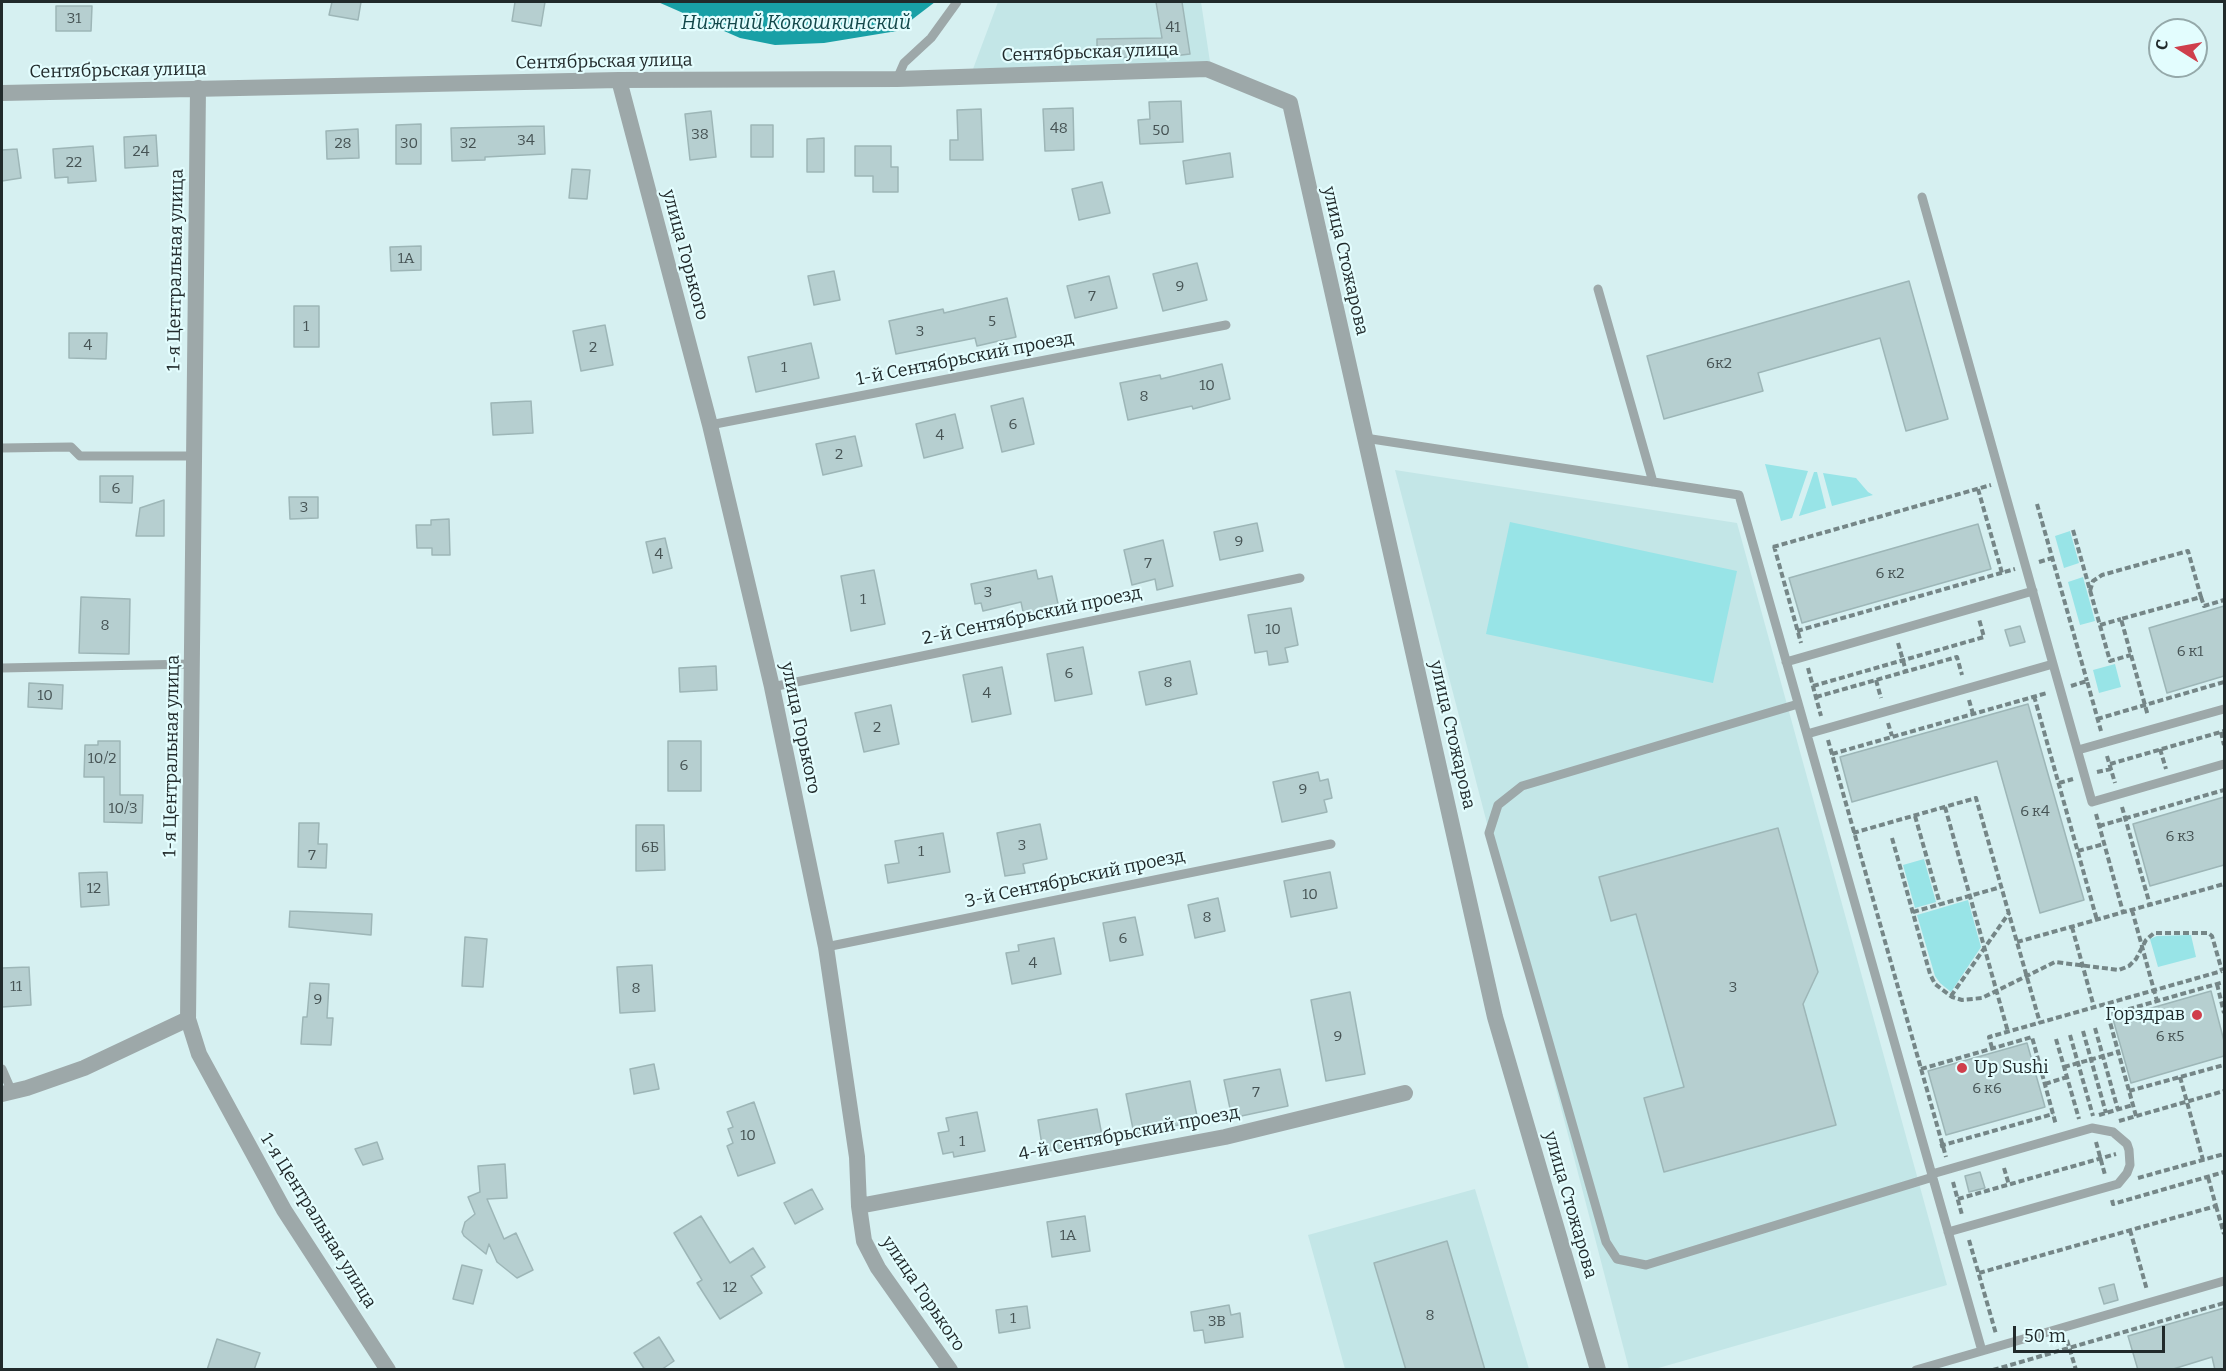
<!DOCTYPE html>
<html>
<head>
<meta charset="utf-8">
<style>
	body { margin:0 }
	#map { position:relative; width:2226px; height:1371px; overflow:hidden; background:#d6f0f1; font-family:Bitter,serif }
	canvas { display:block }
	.frame { position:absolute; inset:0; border:3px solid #212a2b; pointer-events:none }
	.north { position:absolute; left:2148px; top:18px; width:60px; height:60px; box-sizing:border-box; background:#e3fdfe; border:2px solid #95a9aa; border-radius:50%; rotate:281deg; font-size:16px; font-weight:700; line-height:24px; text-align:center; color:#212a2b }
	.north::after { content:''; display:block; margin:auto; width:21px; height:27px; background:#cf3f4c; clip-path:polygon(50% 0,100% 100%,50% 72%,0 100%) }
	.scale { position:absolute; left:2013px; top:1326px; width:152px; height:27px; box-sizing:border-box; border:3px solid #212a2b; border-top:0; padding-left:8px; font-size:18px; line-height:21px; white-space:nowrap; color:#212a2b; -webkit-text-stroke:4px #e3fdfe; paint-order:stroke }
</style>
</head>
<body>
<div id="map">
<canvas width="2226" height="1371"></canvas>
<div class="frame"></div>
<div class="north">С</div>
<div class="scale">50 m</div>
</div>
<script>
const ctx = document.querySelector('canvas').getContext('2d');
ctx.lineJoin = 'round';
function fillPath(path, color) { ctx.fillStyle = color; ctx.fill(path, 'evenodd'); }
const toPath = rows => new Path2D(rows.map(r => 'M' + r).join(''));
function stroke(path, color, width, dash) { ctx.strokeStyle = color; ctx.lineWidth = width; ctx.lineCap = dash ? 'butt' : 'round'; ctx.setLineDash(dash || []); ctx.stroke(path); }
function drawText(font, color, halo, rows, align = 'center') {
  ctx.font = font + ' Bitter,serif'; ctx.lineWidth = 4.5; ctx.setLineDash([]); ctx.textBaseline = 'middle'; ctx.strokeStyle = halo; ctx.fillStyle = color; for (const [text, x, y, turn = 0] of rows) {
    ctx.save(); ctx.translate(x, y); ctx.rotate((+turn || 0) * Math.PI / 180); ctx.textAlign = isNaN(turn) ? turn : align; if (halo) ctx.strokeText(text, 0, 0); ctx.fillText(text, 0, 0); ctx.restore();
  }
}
fillPath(toPath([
	[998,2,1201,2,1210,62,973,69],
	[1395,470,1737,523,1947,1285,1655,1369,1629,1369],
	[1475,1189,1529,1369,1345,1369,1308,1235]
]), '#c3e6e7');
fillPath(toPath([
	[1765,464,1808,471,1792,518,1781,521],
	[1814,472,1817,472,1826,508,1799,516],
	[1823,473,1856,478,1868,492,1873,495,1832,506],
	[1510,522,1737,571,1713,683,1486,634],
	[2070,531,2079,563,2064,568,2055,536],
	[2083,577,2095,621,2080,625,2068,582],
	[2115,664,2121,687,2099,693,2093,670],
	[1924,859,1936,902,1915,908,1903,865],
	[1968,900,1981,947,1951,992,1940,983,1935,976,1917,915],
	[2191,935,2196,957,2158,967,2150,939,2157,936]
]), '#98e4e7');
fillPath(toPath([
	[658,2,935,2,897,31,824,43,775,45,740,38]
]), '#18a0a6');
const building = toPath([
	[332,2,361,2,358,20,329,15,332,2],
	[515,2,545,2,541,26,512,21,515,2],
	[1156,2,1182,2,1190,54,1165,57,1097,58,1097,39,1162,38,1156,2],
	[56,6,92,6,91,31,56,31,56,6],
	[1181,101,1183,142,1140,144,1138,120,1150,119,1149,102,1181,101],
	[1073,108,1074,150,1045,151,1043,109,1073,108],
	[981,109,983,160,950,160,950,140,958,140,957,110,981,109],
	[711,111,716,157,690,160,685,114,711,111],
	[421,124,421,164,396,164,396,125,421,124],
	[751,125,773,125,773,157,751,157,751,125],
	[544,126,545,154,485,157,485,160,452,161,451,128,544,126],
	[358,129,359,158,327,159,326,131,358,129],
	[156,135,158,166,125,168,124,137,156,135],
	[824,138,824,172,807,172,807,139,824,138],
	[93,146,96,181,68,183,68,177,55,178,53,149,93,146],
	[855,146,891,146,891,167,898,167,898,192,873,192,873,176,855,176,855,146],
	[17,149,21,178,2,181,2,150,17,149],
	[1230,153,1233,177,1186,184,1183,161,1230,153],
	[572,169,590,170,587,199,569,198,572,169],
	[1102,182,1110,213,1079,220,1072,189,1102,182],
	[421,246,421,270,391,271,390,247,421,246],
	[1197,263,1207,300,1163,311,1153,274,1197,263],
	[834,271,840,300,814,305,808,276,834,271],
	[1109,276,1117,308,1075,318,1067,286,1109,276],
	[1909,281,1948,419,1906,431,1880,338,1758,373,1763,391,1664,419,1647,356,1909,281],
	[1007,298,1016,337,977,346,975,338,896,354,889,321,943,309,944,313,1007,298],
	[294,306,319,306,319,347,294,347,294,306],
	[605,325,613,365,581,371,573,331,605,325],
	[69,333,107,333,106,359,69,358,69,333],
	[811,343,819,378,756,392,748,357,811,343],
	[1222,364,1230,399,1193,409,1192,406,1128,420,1120,383,1160,375,1161,379,1222,364],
	[1023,398,1034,444,1002,452,991,406,1023,398],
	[531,401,533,433,493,435,491,403,531,401],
	[955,414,963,448,924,458,916,424,955,414],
	[855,436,862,466,823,475,816,444,855,436],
	[100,476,133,476,132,503,100,502,100,476],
	[289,497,318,497,318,518,290,519,289,497],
	[164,500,164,536,136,536,140,508,164,500],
	[449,519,450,555,432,555,432,548,417,548,416,525,431,525,431,520,449,519],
	[1257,523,1263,551,1220,560,1214,532,1257,523],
	[1978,524,1991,569,1802,623,1789,578,1978,524],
	[665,538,672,568,653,573,646,542,665,538],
	[1163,540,1173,586,1157,590,1155,579,1132,585,1124,550,1163,540],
	[874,570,885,624,851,631,841,576,874,570],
	[1036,570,1038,579,1052,576,1060,613,1025,621,1021,602,983,611,981,603,975,604,971,584,1036,570],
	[81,597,130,599,129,654,79,653,81,597],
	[2224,606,2224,676,2167,693,2149,628,2224,606],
	[1291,608,1298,645,1285,648,1288,662,1269,665,1267,651,1255,653,1248,615,1291,608],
	[2020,626,2025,642,2010,646,2005,630,2020,626],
	[1083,647,1092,694,1055,701,1047,654,1083,647],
	[1190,661,1197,694,1146,705,1139,672,1190,661],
	[716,666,717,690,680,692,679,668,716,666],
	[1002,667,1011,714,972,722,963,675,1002,667],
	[29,683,63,685,62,709,28,707,29,683],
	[2028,704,2084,900,2040,913,1997,761,1852,802,1840,757,2028,704],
	[891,705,899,744,864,752,855,713,891,705],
	[98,741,120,741,120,795,143,795,142,823,104,822,104,777,84,777,85,745,98,745,98,741],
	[668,741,701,741,701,791,668,791,668,741],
	[1318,772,1320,781,1328,779,1332,798,1324,800,1327,812,1282,822,1273,782,1318,772],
	[2224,797,2224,865,2150,886,2133,824,2224,797],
	[299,823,319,823,318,844,327,844,326,868,298,867,299,823],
	[1040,824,1047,859,1023,864,1025,873,1005,876,997,833,1040,824],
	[636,825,664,825,665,870,636,871,636,825],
	[1778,828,1818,972,1803,1004,1836,1125,1664,1172,1644,1098,1684,1087,1636,914,1611,921,1599,877,1778,828],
	[943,833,950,872,888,883,885,865,899,863,895,841,943,833],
	[107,872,109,905,81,907,79,873,107,872],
	[1330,872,1337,908,1291,917,1284,881,1330,872],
	[1218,898,1225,931,1195,938,1188,905,1218,898],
	[290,911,372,914,371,935,289,927,290,911],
	[1135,917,1143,955,1110,961,1103,923,1135,917],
	[465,937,487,939,483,987,462,986,465,937],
	[1054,938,1061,974,1012,984,1006,953,1019,951,1018,945,1054,938],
	[652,965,655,1011,620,1013,617,967,652,965],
	[29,967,31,1005,2,1007,2,968,29,967],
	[310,983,329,984,327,1018,333,1018,331,1045,301,1044,303,1017,307,1017,310,983],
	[2211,991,2224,1041,2224,1056,2131,1083,2113,1019,2211,991],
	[1350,992,1365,1074,1326,1081,1311,1000,1350,992],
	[2027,1043,2045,1107,1946,1135,1928,1071,2027,1043],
	[654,1064,659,1089,634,1094,630,1069,654,1064],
	[1280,1069,1288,1106,1232,1118,1224,1080,1280,1069],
	[1190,1081,1198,1121,1134,1134,1126,1094,1190,1081],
	[754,1102,775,1163,738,1176,727,1146,733,1143,728,1129,733,1127,727,1112,754,1102],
	[1097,1109,1103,1141,1043,1152,1038,1120,1097,1109],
	[977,1112,985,1151,954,1157,953,1152,943,1154,938,1133,949,1131,946,1118,977,1112],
	[377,1142,383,1159,363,1165,355,1149,377,1142],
	[505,1164,507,1198,487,1199,504,1239,516,1233,533,1270,517,1278,497,1262,489,1244,486,1254,464,1236,462,1232,465,1222,475,1214,468,1197,480,1192,478,1166,505,1164],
	[1980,1172,1985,1188,1969,1192,1965,1176,1980,1172],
	[812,1189,823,1209,795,1224,784,1203,812,1189],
	[701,1216,730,1263,753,1248,765,1267,751,1276,762,1293,720,1319,697,1283,702,1280,674,1233,701,1216],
	[1085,1216,1090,1251,1052,1257,1047,1222,1085,1216],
	[1447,1241,1485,1370,1406,1370,1374,1263,1447,1241],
	[462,1265,482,1270,473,1304,453,1299,462,1265],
	[2114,1284,2118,1300,2104,1304,2099,1288,2114,1284],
	[1229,1305,1231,1315,1240,1313,1243,1337,1205,1343,1203,1330,1194,1331,1191,1312,1229,1305],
	[1027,1306,1030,1328,999,1333,996,1310,1027,1306],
	[2224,1308,2224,1370,2215,1370,2212,1357,2170,1370,2138,1370,2128,1336,2224,1308],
	[659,1337,674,1361,661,1370,645,1370,634,1353,659,1337],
	[217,1339,260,1353,254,1370,207,1370,217,1339]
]);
fillPath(building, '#b6cfd0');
stroke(building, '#9db6b7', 1.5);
stroke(toPath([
	[1978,489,2002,573],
	[2037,504,2087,681],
	[2073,530,2110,661,2131,655],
	[1774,546,1801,643],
	[1773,547,1991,485],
	[2039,562,2052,558],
	[2090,591,2093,581,2102,575,2188,551,2201,597,2121,619,2148,716],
	[2201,597,2204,606,2224,600],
	[2100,625,2121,619],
	[1797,631,2015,569],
	[1898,643,1906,671],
	[1808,668,1821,716],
	[1876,680,1881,698],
	[1813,686,1984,637,1979,619],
	[2071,686,2087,681,2101,731],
	[2034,696,2097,920],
	[1816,697,1957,657,1962,675],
	[1969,700,1973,714],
	[2097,719,2224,682],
	[1888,723,1892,736],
	[2221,732,2224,745],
	[1828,740,1946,1157],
	[2160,749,2166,769],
	[1832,754,2047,693],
	[2107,756,2115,783],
	[2110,764,2224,731],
	[2097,772,2111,769],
	[2059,783,2073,779],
	[1945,807,2008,1032],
	[2122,807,2150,905],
	[2096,814,2123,912],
	[1915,816,1940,904],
	[2099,826,2224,790],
	[1853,833,1976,798,2040,1023],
	[1892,838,1930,974,1935,984,1952,997,1962,1000,1982,998,2055,962,2119,970,2129,966,2136,959,2146,940,2154,933,2208,933,2212,936,2222,971],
	[2078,851,2104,844],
	[2132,910,2157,1001],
	[1913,912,2001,887],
	[2072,927,2094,1007],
	[2017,942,2224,884],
	[2217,984,2224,1013],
	[1951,996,2009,913],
	[2095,1028,2118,1110],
	[2083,1031,2106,1113],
	[2070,1035,2093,1116],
	[2056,1039,2079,1119],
	[1992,1048,1989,1037,2222,971],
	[2064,1067,2118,1052],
	[1921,1069,2032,1037,2056,1125],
	[2180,1077,2203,1160],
	[2045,1084,2067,1077],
	[2129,1091,2224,1065],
	[2099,1115,2133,1105],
	[2136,1116,2108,1015,2224,982],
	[2119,1121,2224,1091],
	[2096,1142,2105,1175],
	[1940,1146,2053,1114],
	[2004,1168,2009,1185],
	[2138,1178,2224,1154],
	[1953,1182,1962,1215],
	[1958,1199,2116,1154],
	[2112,1200,2113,1204,2224,1172],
	[2216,1206,2224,1234],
	[2130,1230,2147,1290],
	[1969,1240,1996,1334],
	[1979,1273,2216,1206,2208,1177],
	[2067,1340,2076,1370],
	[1993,1370,2224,1303]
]), '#758687', 4, [6, 3]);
stroke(toPath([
	[897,79,904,63,931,38,957,2],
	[1598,289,1653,482],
	[710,425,1226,325],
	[1365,438,1739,495,1982,1351],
	[2,448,71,447,80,456,194,456],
	[1786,662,2033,591],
	[2053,664,2092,802,2224,764],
	[2,668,192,664],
	[772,687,1300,578],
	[1798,704,1522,786,1498,805,1489,833,1606,1242,1617,1259,1646,1265,1933,1177],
	[1807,734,2053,664,1922,197],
	[2078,750,2224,709],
	[826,947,1331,844],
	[2,1069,12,1092],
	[1932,1174,2092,1128,2113,1132,2127,1144,2129,1150,2130,1165,2127,1173,2118,1184,1948,1232],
	[1916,1370,2224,1281]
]), '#9da8a9', 9);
stroke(toPath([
	[619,80,710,425,772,687,826,947,857,1157,859,1206,864,1241,878,1268,950,1370],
	[198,88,188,1019,199,1054,284,1210,388,1370],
	[2,93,619,80,897,79,1207,69,1290,103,1495,1017,1598,1370],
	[2,1094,27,1088,84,1068,188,1019],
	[859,1206,1225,1137,1405,1093]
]), '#9da8a9', 16);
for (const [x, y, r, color] of [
	[2197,1015,6,"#cf3f4c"],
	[1962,1068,6,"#cf3f4c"]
]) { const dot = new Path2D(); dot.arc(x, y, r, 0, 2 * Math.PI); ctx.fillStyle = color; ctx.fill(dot); stroke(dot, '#e3fdfe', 2); }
drawText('15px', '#465354', null, [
	["31",74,19],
	["41",1173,28],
	["48",1059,129],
	["50",1161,131],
	["38",700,135],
	["34",526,141],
	["28",343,144],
	["30",409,144],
	["32",468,144],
	["24",141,152],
	["22",74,163],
	["1А",406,259],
	["9",1180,287],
	["7",1092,297],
	["5",992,322],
	["1",306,327],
	["3",920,332],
	["4",88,346],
	["2",593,348],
	["6к2",1719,364],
	["1",784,368],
	["10",1207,386],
	["8",1144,397],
	["6",1013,425],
	["4",940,436],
	["2",839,455],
	["6",116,489],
	["3",304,508],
	["9",1239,542],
	["4",659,555],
	["7",1148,564],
	["6 к2",1890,574],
	["3",988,593],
	["1",863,600],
	["8",105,626],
	["10",1273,630],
	["6 к1",2190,652],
	["6",1069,674],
	["8",1168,683],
	["4",987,694],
	["10",45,696],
	["2",877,728],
	["10/2",102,759],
	["6",684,766],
	["9",1303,790],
	["10/3",123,809],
	["6 к4",2035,812],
	["6 к3",2180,837],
	["3",1022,846],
	["6Б",650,848],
	["1",921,852],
	["7",312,856],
	["12",94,889],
	["10",1310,895],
	["8",1207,918],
	["6",1123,939],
	["4",1033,964],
	["11",16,987],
	["3",1733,988],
	["8",636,989],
	["9",318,1000],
	["9",1338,1037],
	["6 к5",2170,1037],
	["6 к6",1987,1089],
	["7",1256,1093],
	["10",748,1136],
	["1",962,1142],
	["1А",1068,1236],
	["12",730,1288],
	["8",1430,1316],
	["1",1013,1319],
	["3В",1217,1322]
]);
drawText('18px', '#212a2b', '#e3fdfe', [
	["Сентябрьская улица",1090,53,-2],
	["Сентябрьская улица",604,62,-1],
	["Сентябрьская улица",118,71,-1],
	["улица Горького",685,255,75],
	["улица Стожарова",1345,261,77],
	["1-я Центральная улица",176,270,-89],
	["1-й Сентябрьский проезд",965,359,-11],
	["2-й Сентябрьский проезд",1032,616,-12],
	["улица Горького",800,728,78],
	["улица Стожарова",1452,735,77],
	["1-я Центральная улица",172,756,-89],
	["3-й Сентябрьский проезд",1075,879,-12],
	["4-й Сентябрьский проезд",1129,1134,-11],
	["улица Стожарова",1570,1205,74],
	["1-я Центральная улица",318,1221,58],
	["улица Горького",923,1294,56]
]);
drawText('18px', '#212a2b', '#e3fdfe', [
	["Горздрав",2185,1015],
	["Up Sushi",1974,1068,"left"]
], 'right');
drawText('italic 20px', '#13484b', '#e3fdfe', [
	["Нижний Кокошкинский",796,23]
]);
</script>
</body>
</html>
